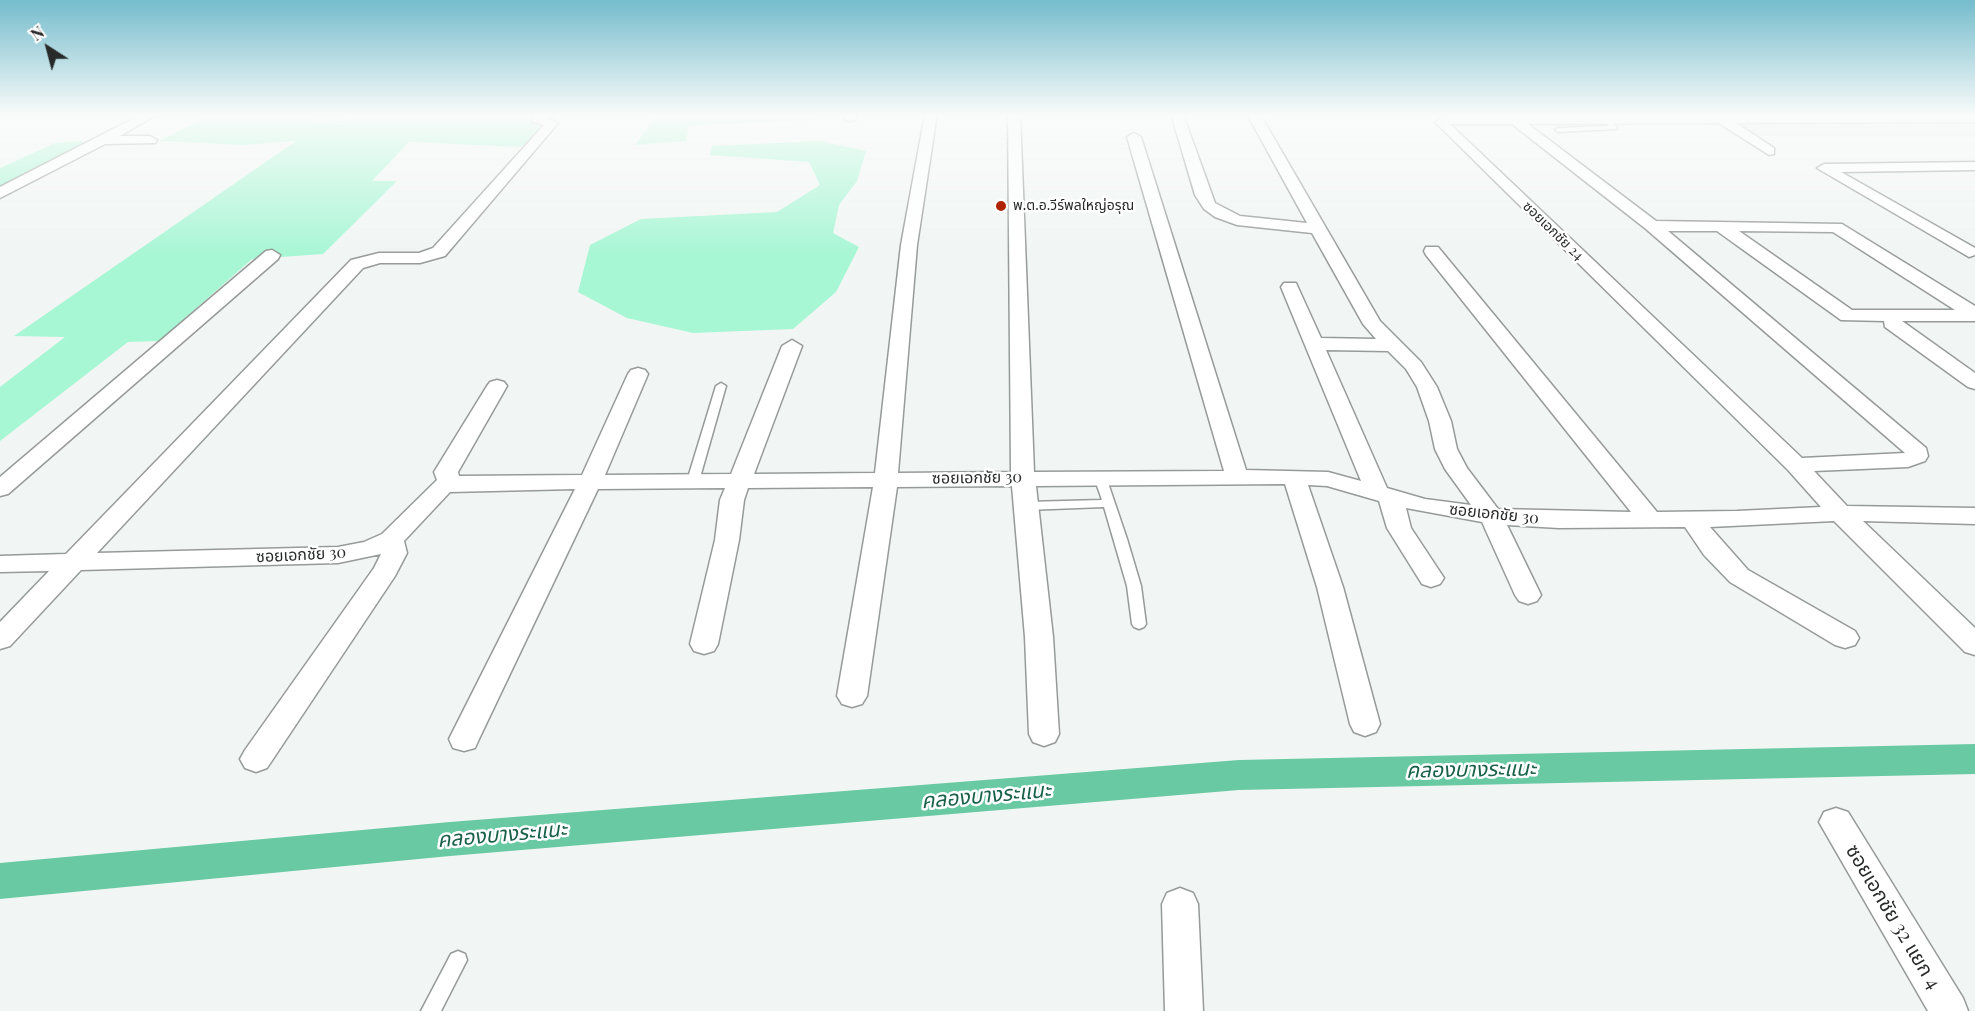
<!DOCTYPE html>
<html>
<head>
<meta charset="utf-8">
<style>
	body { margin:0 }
	#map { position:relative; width:1975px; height:1011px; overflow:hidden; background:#f1f6f4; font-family:"Playfair Display",serif }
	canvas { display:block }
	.north { position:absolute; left:18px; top:18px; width:60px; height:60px; -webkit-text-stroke:4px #fff; paint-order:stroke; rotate:324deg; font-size:16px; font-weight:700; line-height:24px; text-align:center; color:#282a29 }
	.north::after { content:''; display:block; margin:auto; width:21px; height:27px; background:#282a29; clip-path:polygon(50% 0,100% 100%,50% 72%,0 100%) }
</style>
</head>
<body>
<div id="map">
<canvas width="1975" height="1011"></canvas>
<div class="north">N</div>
</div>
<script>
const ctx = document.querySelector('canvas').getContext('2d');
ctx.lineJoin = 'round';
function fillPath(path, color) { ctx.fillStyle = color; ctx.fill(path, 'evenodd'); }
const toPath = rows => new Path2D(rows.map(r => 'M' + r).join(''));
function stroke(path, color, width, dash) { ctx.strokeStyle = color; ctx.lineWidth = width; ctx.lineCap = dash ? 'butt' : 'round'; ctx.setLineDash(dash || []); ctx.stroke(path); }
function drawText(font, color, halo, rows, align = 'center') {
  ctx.font = font + ' "Playfair Display","Noto Sans Thai",serif'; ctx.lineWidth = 5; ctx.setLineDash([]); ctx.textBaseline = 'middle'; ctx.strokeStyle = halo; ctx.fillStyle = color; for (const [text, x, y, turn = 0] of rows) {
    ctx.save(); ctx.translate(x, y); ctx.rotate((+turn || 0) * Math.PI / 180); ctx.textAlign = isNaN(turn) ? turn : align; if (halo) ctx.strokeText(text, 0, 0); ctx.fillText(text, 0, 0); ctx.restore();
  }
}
fillPath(toPath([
	[1697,114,1975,114,1975,136,1734,136]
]), '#dde9e3');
fillPath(toPath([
	[211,114,319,114,309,122,343,121,357,114,561,114,521,147,409,142,372,181,397,181,323,254,252,259,159,341,128,342,0,441,0,387,65,337,14,336,296,141,243,145,159,141],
	[658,114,827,114,826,119,689,126,686,141,635,145],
	[82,141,83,143,0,186,0,168,55,143],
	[820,141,866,151,857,181,839,205,833,233,859,247,836,292,793,329,693,333,627,318,578,292,590,245,641,219,777,212,820,185,809,162,710,155,712,146]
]), '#a7f6d4');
fillPath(toPath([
	[1975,744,1975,774,1239,790,450,856,0,899,0,863,450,822,1239,760,1975,744]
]), '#69c9a3');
const service = toPath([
	[1604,119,1608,119,1617,127,1617,129,1558,132,1555,130,1558,128,1609,126,1604,121,1604,119],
	[721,383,726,386,699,481,697,483,689,483,687,481,716,386,721,383],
	[1100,474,1106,477,1127,539,1141,586,1146,624,1144,627,1139,629,1134,627,1132,624,1127,586,1104,507,1026,510,1020,506,1026,502,1102,500,1094,477,1100,474],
	[458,951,465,954,467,960,441,1011,421,1011,451,954,458,951]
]);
const minor = toPath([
	[142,114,158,114,120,136,150,136,157,140,155,143,105,144,0,198,0,187,142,114],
	[535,114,548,114,546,117,558,123,445,256,420,263,380,263,363,268,97,553,338,547,364,542,382,534,437,480,434,472,487,386,490,382,497,380,504,382,507,386,458,472,459,476,582,475,628,374,631,370,638,368,645,370,648,374,605,475,731,474,782,346,792,340,802,346,754,474,875,473,901,245,925,114,937,114,917,245,898,473,1011,472,1008,114,1020,114,1034,472,1224,471,1127,137,1134,133,1141,137,1246,470,1328,472,1361,481,1281,287,1284,283,1296,283,1321,338,1376,339,1363,324,1312,233,1237,225,1215,217,1204,209,1195,195,1171,114,1183,114,1215,203,1240,216,1307,223,1247,114,1260,114,1380,321,1421,362,1437,387,1451,421,1457,449,1467,468,1498,509,1631,512,1426,255,1424,251,1426,247,1438,247,1657,512,1737,511,1821,507,1788,470,1435,122,1446,116,1975,114,1975,122,1736,123,1774,148,1774,154,1769,155,1719,123,1528,124,1656,221,1842,224,1975,306,1975,321,1902,321,1975,373,1975,389,1968,387,1885,327,1884,321,1841,320,1717,231,1668,231,1926,448,1928,456,1925,461,1908,467,1814,471,1847,506,1975,508,1975,524,1863,521,1975,628,1975,655,1965,652,1834,521,1710,527,1748,570,1855,631,1859,638,1855,645,1845,648,1835,645,1730,582,1704,555,1685,527,1559,528,1507,525,1541,595,1537,601,1528,604,1519,601,1515,595,1482,522,1406,508,1411,528,1444,578,1440,584,1431,587,1422,584,1387,528,1379,501,1327,486,1308,485,1343,587,1380,724,1376,732,1365,736,1354,732,1350,724,1317,587,1285,484,1036,486,1053,637,1059,734,1055,742,1044,746,1033,742,1029,734,1025,637,1012,486,897,487,867,696,862,704,852,707,842,704,837,696,873,487,748,488,744,500,739,540,718,644,714,651,704,654,694,651,690,644,715,540,720,500,725,488,598,489,479,739,475,748,464,751,453,748,449,739,575,489,450,492,404,541,407,553,395,576,267,768,256,772,245,768,240,759,245,750,374,568,381,554,338,563,81,570,10,646,0,649,0,622,49,571,0,572,0,556,66,554,351,260,379,253,419,253,433,248,544,125,533,122,532,119,535,114],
	[1450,124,1512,124,1646,229,1905,453,1802,458,1450,124],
	[1739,231,1833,232,1955,310,1852,310,1739,231],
	[1326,350,1388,351,1406,369,1417,387,1429,421,1435,449,1445,469,1471,505,1425,499,1387,488,1326,350],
	[845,114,857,114,855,120,850,121,845,120,845,114],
	[1975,162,1975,170,1841,172,1975,248,1975,255,1969,257,1817,168,1824,164,1975,162],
	[272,250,280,255,278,259,8,494,0,496,0,477,266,251,272,250],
	[1836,808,1848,812,1963,998,1968,1011,1928,1011,1819,822,1824,812,1836,808],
	[1180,888,1193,893,1198,904,1203,1011,1165,1011,1162,904,1167,893,1180,888]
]);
stroke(service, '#969a98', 3);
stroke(minor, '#969a98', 3);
fillPath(service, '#fff');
fillPath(minor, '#fff');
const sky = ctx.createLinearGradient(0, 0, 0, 256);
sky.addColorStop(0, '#75bccc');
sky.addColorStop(0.45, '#f9fbfa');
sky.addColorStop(1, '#f9fbfa00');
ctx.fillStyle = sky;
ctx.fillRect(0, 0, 1975, 256);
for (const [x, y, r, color] of [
	[1001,206,6,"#af2302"]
]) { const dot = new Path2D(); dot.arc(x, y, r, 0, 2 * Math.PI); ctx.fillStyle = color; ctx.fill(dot); stroke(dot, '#fff', 2); }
drawText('14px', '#282a29', '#fff', [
	["พ.ต.อ.วีร์พลใหญ่อรุณ",1013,206]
], 'left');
drawText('14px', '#282a29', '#fff', [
	["ซอยเอกชัย 24",1553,231,44]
]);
drawText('16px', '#282a29', '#fff', [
	["ซอยเอกชัย 30",977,478,-1],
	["ซอยเอกชัย 30",1494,514,6],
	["ซอยเอกชัย 30",301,555,-3]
]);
drawText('20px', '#282a29', '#fff', [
	["ซอยเอกชัย 32 แยก 4",1893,917,59]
]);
drawText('italic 21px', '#196249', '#fff', [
	["คลองบางระแนะ",1471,770,-1],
	["คลองบางระแนะ",986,796,-5],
	["คลองบางระแนะ",502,835,-5]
]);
</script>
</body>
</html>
